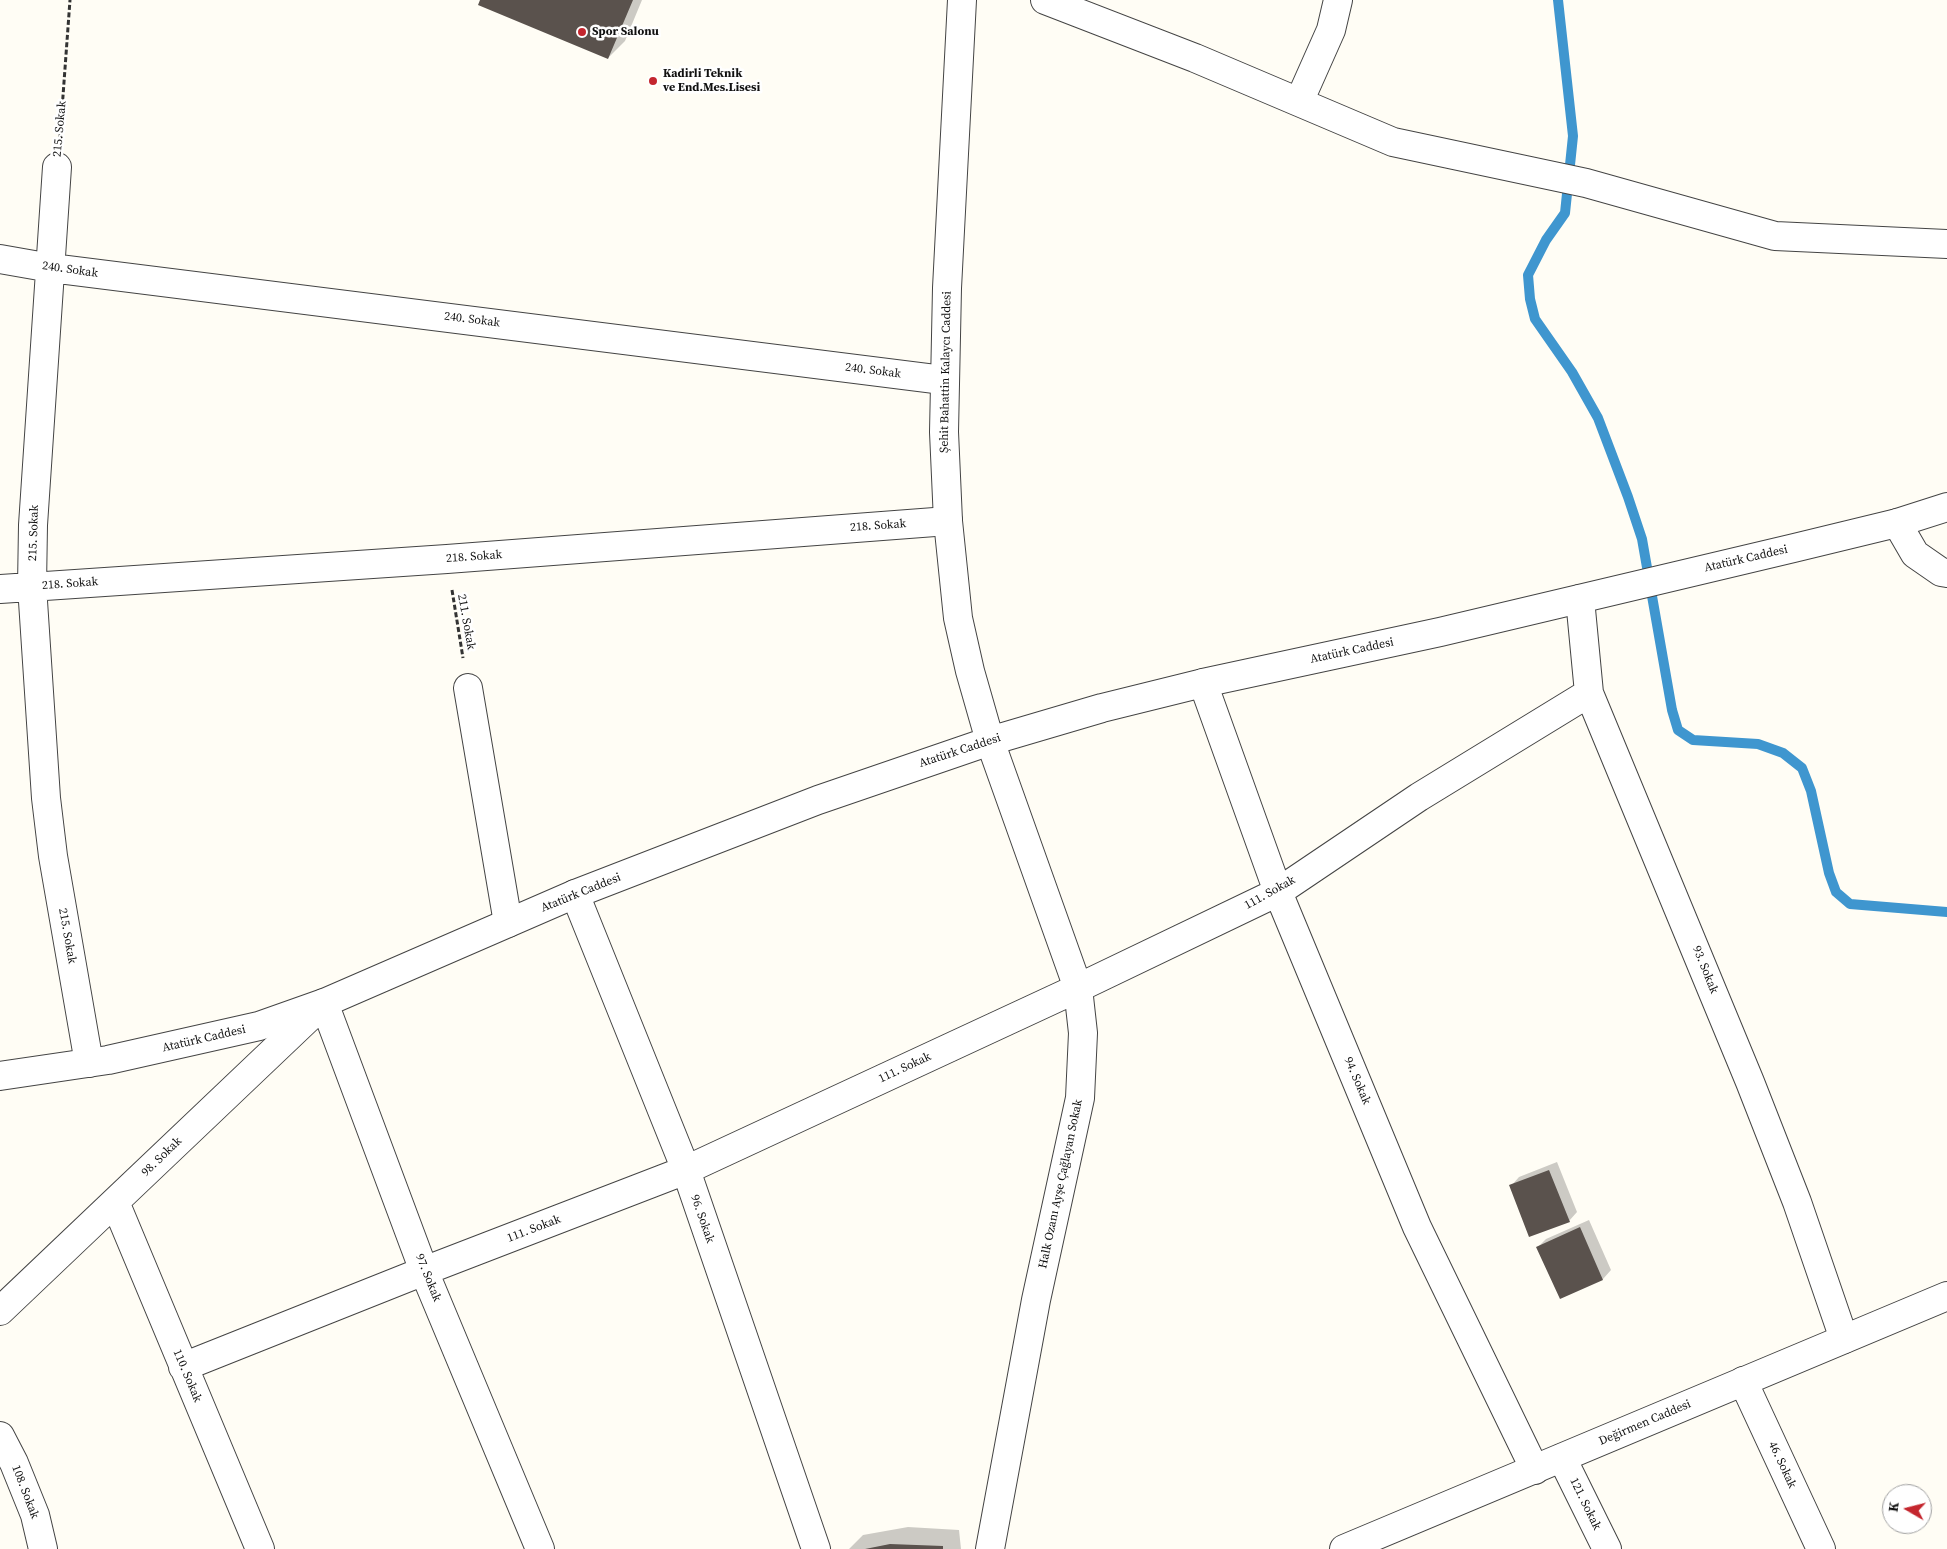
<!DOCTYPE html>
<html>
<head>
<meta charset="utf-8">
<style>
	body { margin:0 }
	#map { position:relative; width:1947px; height:1549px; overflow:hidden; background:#fffdf5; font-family:"Source Serif 4",serif }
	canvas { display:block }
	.north { position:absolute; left:1882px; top:1484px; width:50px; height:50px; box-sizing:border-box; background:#fff; border:1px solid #a0a0a0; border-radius:50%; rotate:278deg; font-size:14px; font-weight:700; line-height:20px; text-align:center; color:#111 }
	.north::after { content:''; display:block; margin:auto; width:18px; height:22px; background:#c4262e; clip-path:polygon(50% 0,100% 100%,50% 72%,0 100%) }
</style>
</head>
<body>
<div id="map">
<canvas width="1947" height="1549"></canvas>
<div class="north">K</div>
</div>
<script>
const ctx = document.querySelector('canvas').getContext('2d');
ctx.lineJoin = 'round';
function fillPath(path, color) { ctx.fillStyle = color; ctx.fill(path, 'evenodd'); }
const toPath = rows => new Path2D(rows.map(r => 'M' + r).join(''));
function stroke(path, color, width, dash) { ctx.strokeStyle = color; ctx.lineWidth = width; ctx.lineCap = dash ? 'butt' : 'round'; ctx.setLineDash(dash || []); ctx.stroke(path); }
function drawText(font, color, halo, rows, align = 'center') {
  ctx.font = font + ' "Source Serif 4",serif'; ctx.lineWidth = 5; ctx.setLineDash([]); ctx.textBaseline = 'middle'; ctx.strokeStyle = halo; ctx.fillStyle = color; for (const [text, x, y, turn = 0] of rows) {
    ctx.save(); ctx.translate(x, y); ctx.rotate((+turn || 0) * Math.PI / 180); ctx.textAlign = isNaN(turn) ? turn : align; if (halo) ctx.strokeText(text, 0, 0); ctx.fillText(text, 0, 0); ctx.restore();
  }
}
fillPath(toPath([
	[482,0,642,0,625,41,608,58],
	[1557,1162,1577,1212,1569,1221,1511,1186,1519,1177],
	[1589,1220,1611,1270,1603,1279,1561,1298,1538,1247,1546,1239],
	[908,1527,959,1530,961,1549,849,1549,863,1535]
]), '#0003');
stroke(toPath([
	[1558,0,1573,136,1565,213,1546,240,1528,275,1530,299,1535,319,1572,372,1598,418,1628,497,1642,539,1672,710,1678,730,1693,740,1758,744,1783,753,1802,768,1811,791,1829,873,1836,892,1850,904,1947,912]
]), '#3f96cf', 10);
fillPath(toPath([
	[480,0,633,0,608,59,478,5],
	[1549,1170,1570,1222,1529,1237,1509,1185],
	[1580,1227,1603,1280,1560,1299,1536,1247],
	[890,1544,943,1546,943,1549,865,1549]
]), '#5a524d');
const minor = toPath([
	[1045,0,1195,58,1393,142,1586,183,1775,236,1947,244],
	[1299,102,1331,30,1338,0],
	[57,167,33,525,32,586,46,798,53,856,89,1063],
	[0,259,51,268,943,380],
	[1897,523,1915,554,1941,572,1947,573],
	[0,589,447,559,948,521],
	[1580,599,1589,693,1750,1082,1797,1202,1844,1339],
	[1203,683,1278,892,1417,1227,1535,1470],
	[468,688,508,923],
	[990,741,1078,988,1083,1033,1080,1098,1036,1300,990,1549],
	[575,894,686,1170,816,1549],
	[115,1202,260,1549],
	[0,1311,324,1003,424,1271,540,1549],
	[183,1367,424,1271,686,1170,1078,988,1278,892,1419,797,1589,693],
	[1743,1381,1821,1549],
	[0,1436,14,1463,35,1515,43,1549],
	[1562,1458,1607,1549]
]);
const tertiary = toPath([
	[962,0,947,288,944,432,948,521,958,618,970,671,990,741],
	[0,1076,108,1060,259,1026,324,1003,575,894,818,800,990,741,1102,708,1203,683,1440,632,1794,548,1897,523,1947,507],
	[1344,1549,1947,1296]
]);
stroke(minor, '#444', 30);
stroke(tertiary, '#444', 30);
stroke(toPath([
	[60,137,70,0],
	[452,590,463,658]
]), '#333', 3, [5, 2.5]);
stroke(minor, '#fff', 28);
stroke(tertiary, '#fff', 28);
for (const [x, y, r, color] of [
	[582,32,5,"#c4262e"],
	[653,81,5,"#c4262e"]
]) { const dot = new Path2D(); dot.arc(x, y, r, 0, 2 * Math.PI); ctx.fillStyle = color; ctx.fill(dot); stroke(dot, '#fff', 2); }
drawText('bold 12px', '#111', '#fff', [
	["Spor Salonu",592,32],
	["Kadirli Teknik",663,74],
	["ve End.Mes.Lisesi",663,88]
], 'left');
drawText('12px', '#111', '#fff', [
	["215. Sokak",60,129,-85],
	["240. Sokak",70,270,8],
	["240. Sokak",472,320,7],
	["240. Sokak",873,371,7],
	["Şehit Bahattin Kalaycı Caddesi",946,372,-89],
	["218. Sokak",878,526,-4],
	["215. Sokak",34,533,-88],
	["218. Sokak",474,557,-4],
	["Atatürk Caddesi",1746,559,-13],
	["218. Sokak",70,584,-4],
	["211. Sokak",466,622,80],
	["Atatürk Caddesi",1352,651,-12],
	["Atatürk Caddesi",960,751,-18],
	["Atatürk Caddesi",581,893,-22],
	["111. Sokak",1270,893,-29],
	["215. Sokak",67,936,80],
	["93. Sokak",1705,970,68],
	["Atatürk Caddesi",204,1039,-13],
	["111. Sokak",905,1068,-25],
	["94. Sokak",1357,1081,67],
	["98. Sokak",162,1157,-44],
	["Halk Ozanı Ayşe Çağlayan Sokak",1061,1184,-78],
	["96. Sokak",702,1219,71],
	["111. Sokak",534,1229,-21],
	["97. Sokak",428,1278,68],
	["110. Sokak",187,1376,67],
	["Değirmen Caddesi",1645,1423,-23],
	["46. Sokak",1782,1465,65],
	["108. Sokak",25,1492,69],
	["121. Sokak",1585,1504,64]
]);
</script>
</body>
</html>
